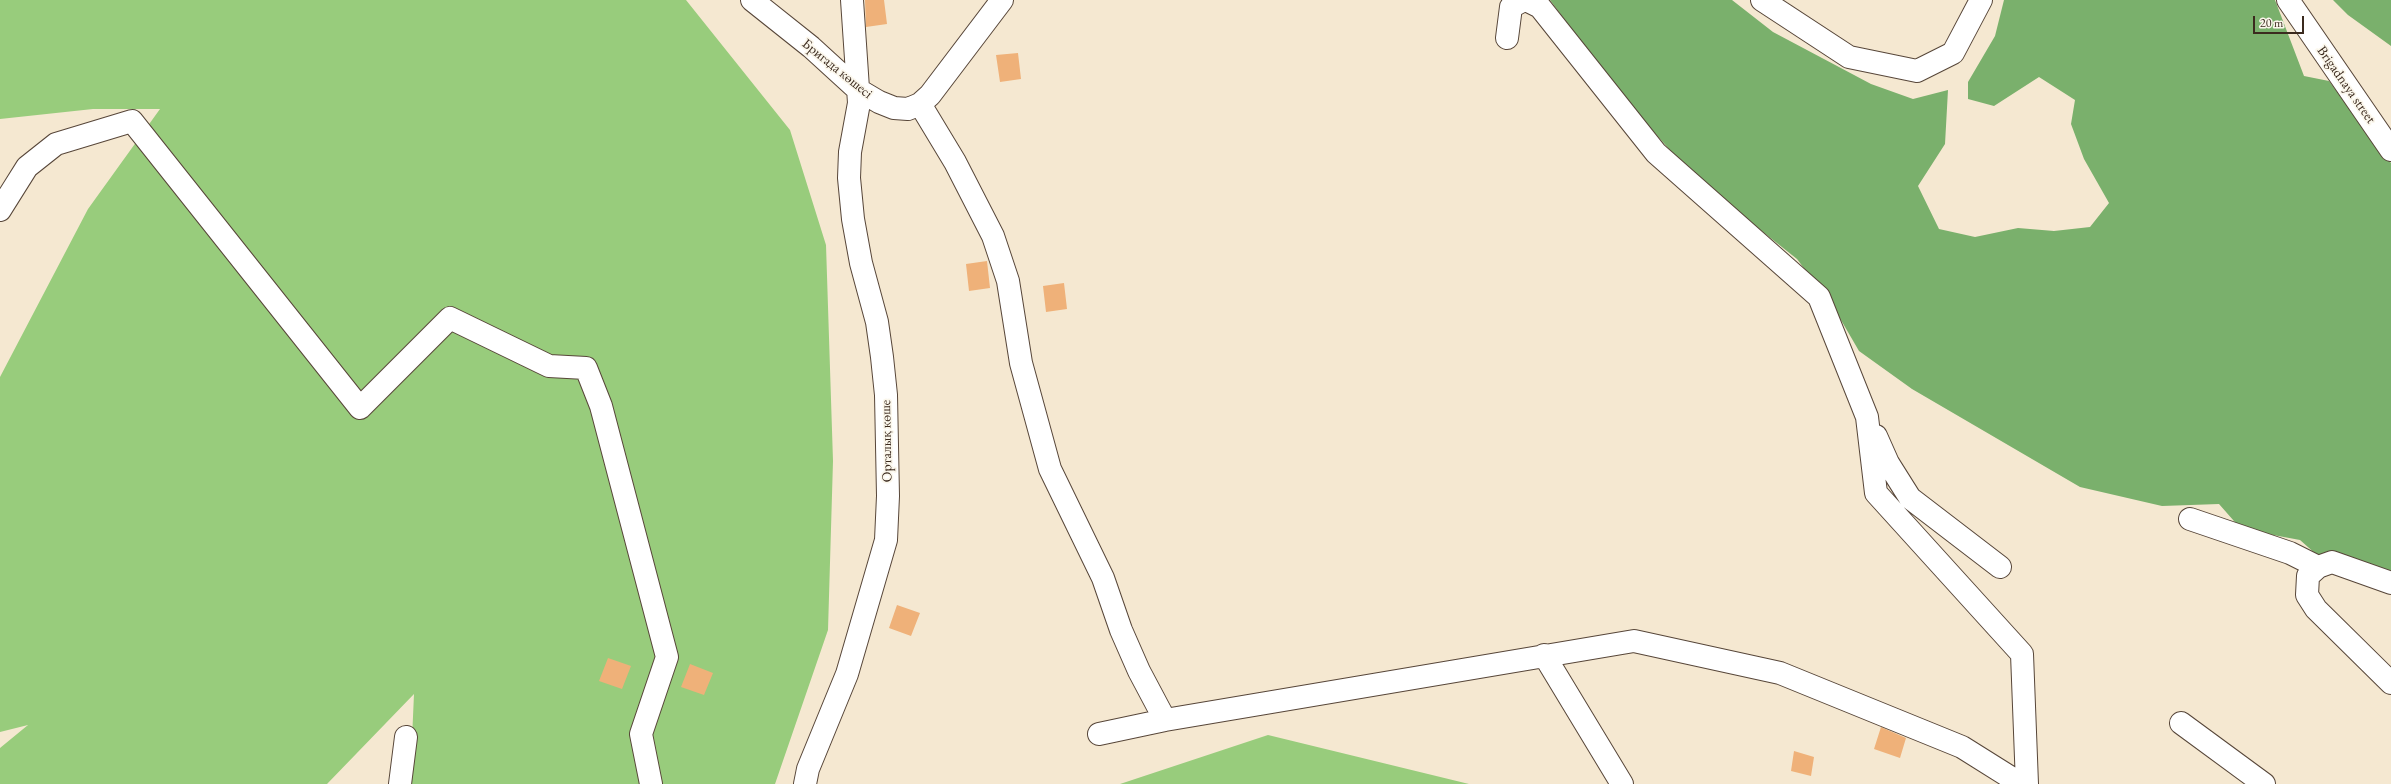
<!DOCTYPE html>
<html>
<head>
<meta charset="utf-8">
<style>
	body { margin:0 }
	#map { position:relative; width:2391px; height:784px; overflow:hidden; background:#f5e8d1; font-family:"EB Garamond",serif }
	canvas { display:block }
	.scale { position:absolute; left:2253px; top:16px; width:51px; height:18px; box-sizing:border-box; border:2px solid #3b2a1e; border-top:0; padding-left:5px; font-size:12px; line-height:14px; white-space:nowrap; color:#3b2a1e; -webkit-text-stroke:3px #fbf7ec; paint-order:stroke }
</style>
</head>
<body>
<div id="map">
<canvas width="2391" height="784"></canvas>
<div class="scale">20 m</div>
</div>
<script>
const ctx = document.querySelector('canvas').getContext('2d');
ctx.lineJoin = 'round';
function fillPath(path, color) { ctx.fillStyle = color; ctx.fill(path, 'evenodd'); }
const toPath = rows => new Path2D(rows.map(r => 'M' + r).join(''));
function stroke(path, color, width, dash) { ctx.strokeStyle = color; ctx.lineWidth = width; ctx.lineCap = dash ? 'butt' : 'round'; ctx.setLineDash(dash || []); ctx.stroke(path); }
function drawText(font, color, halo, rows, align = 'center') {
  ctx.font = font + ' "EB Garamond",serif'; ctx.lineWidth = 3.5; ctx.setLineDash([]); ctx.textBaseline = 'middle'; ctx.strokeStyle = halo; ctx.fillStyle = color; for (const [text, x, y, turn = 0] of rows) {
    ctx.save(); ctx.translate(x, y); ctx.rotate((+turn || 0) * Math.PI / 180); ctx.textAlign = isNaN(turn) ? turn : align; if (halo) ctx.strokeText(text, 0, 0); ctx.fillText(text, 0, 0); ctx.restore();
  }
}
fillPath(toPath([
	[0,0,686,0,790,130,826,245,833,461,828,630,775,784,410,784,414,694,327,784,0,784,0,748,28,725,0,732,0,377,88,209,160,109,93,109,0,119],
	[1268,735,1469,784,1120,784]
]), '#98cc7c');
fillPath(toPath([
	[1550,0,1732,0,1773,32,1871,84,1913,99,1948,90,1945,144,1918,186,1939,229,1975,237,2018,228,2054,231,2090,227,2109,203,2084,159,2071,124,2075,100,2039,77,1994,106,1968,99,1968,82,1995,36,2004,0,2275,0,2304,76,2329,81,2391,163,2391,575,2317,555,2300,540,2241,529,2219,504,2162,506,2080,487,1912,389,1859,351,1834,308,1797,259,1695,178,1619,93],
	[2333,0,2391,0,2391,46,2348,15]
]), '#7ab06c');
fillPath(toPath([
	[865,0,884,0,887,24,866,27],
	[1018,53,1021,79,1000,82,996,55],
	[987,261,990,288,969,291,966,264],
	[1064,283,1067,309,1046,312,1043,286],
	[897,605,920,613,911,636,889,628],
	[608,658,631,666,622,689,599,681],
	[690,664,713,673,704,695,681,687],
	[1881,727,1906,738,1900,758,1874,749],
	[1794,751,1814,757,1811,776,1791,771]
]), '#efb179');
const minor = toPath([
	[752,0,811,47,857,89,879,102,894,108,908,109,920,104,930,95,1002,0],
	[1526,0,1540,7,1656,153,1819,297,1867,417,1876,493,2022,654,2027,784],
	[1762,0,1849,57,1917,71,1953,53,1981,0],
	[2288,0,2391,150],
	[1507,38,1511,7,1524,0],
	[920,104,955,162,993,236,1008,281,1021,363,1050,469,1103,578,1121,630,1139,671,1165,720,1099,734],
	[0,210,27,167,56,144,132,121,360,408,450,318,549,366,586,368,601,406,667,657,641,734,651,784],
	[1876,436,1888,463,1910,498,2000,567],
	[2190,519,2290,553,2318,567],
	[2391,583,2332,562,2318,567,2308,576,2307,595,2316,609,2391,683],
	[1544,655,1622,784],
	[1165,720,1634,641,1780,673,1962,747,2021,784],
	[2181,723,2264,784],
	[400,784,406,737],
	[805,784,808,769,847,674,886,540,888,496,886,395,882,357,877,322,861,263,853,219,849,178,850,152,859,103,852,0]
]);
stroke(minor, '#574639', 24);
stroke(minor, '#fff', 22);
drawText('14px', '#3b2a1e', '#fbf7ec', [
	["Бригада көшесі",837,69,39],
	["Brigadnaya street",2346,85,55],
	["Орталық көше",887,441,-91]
]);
</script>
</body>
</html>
